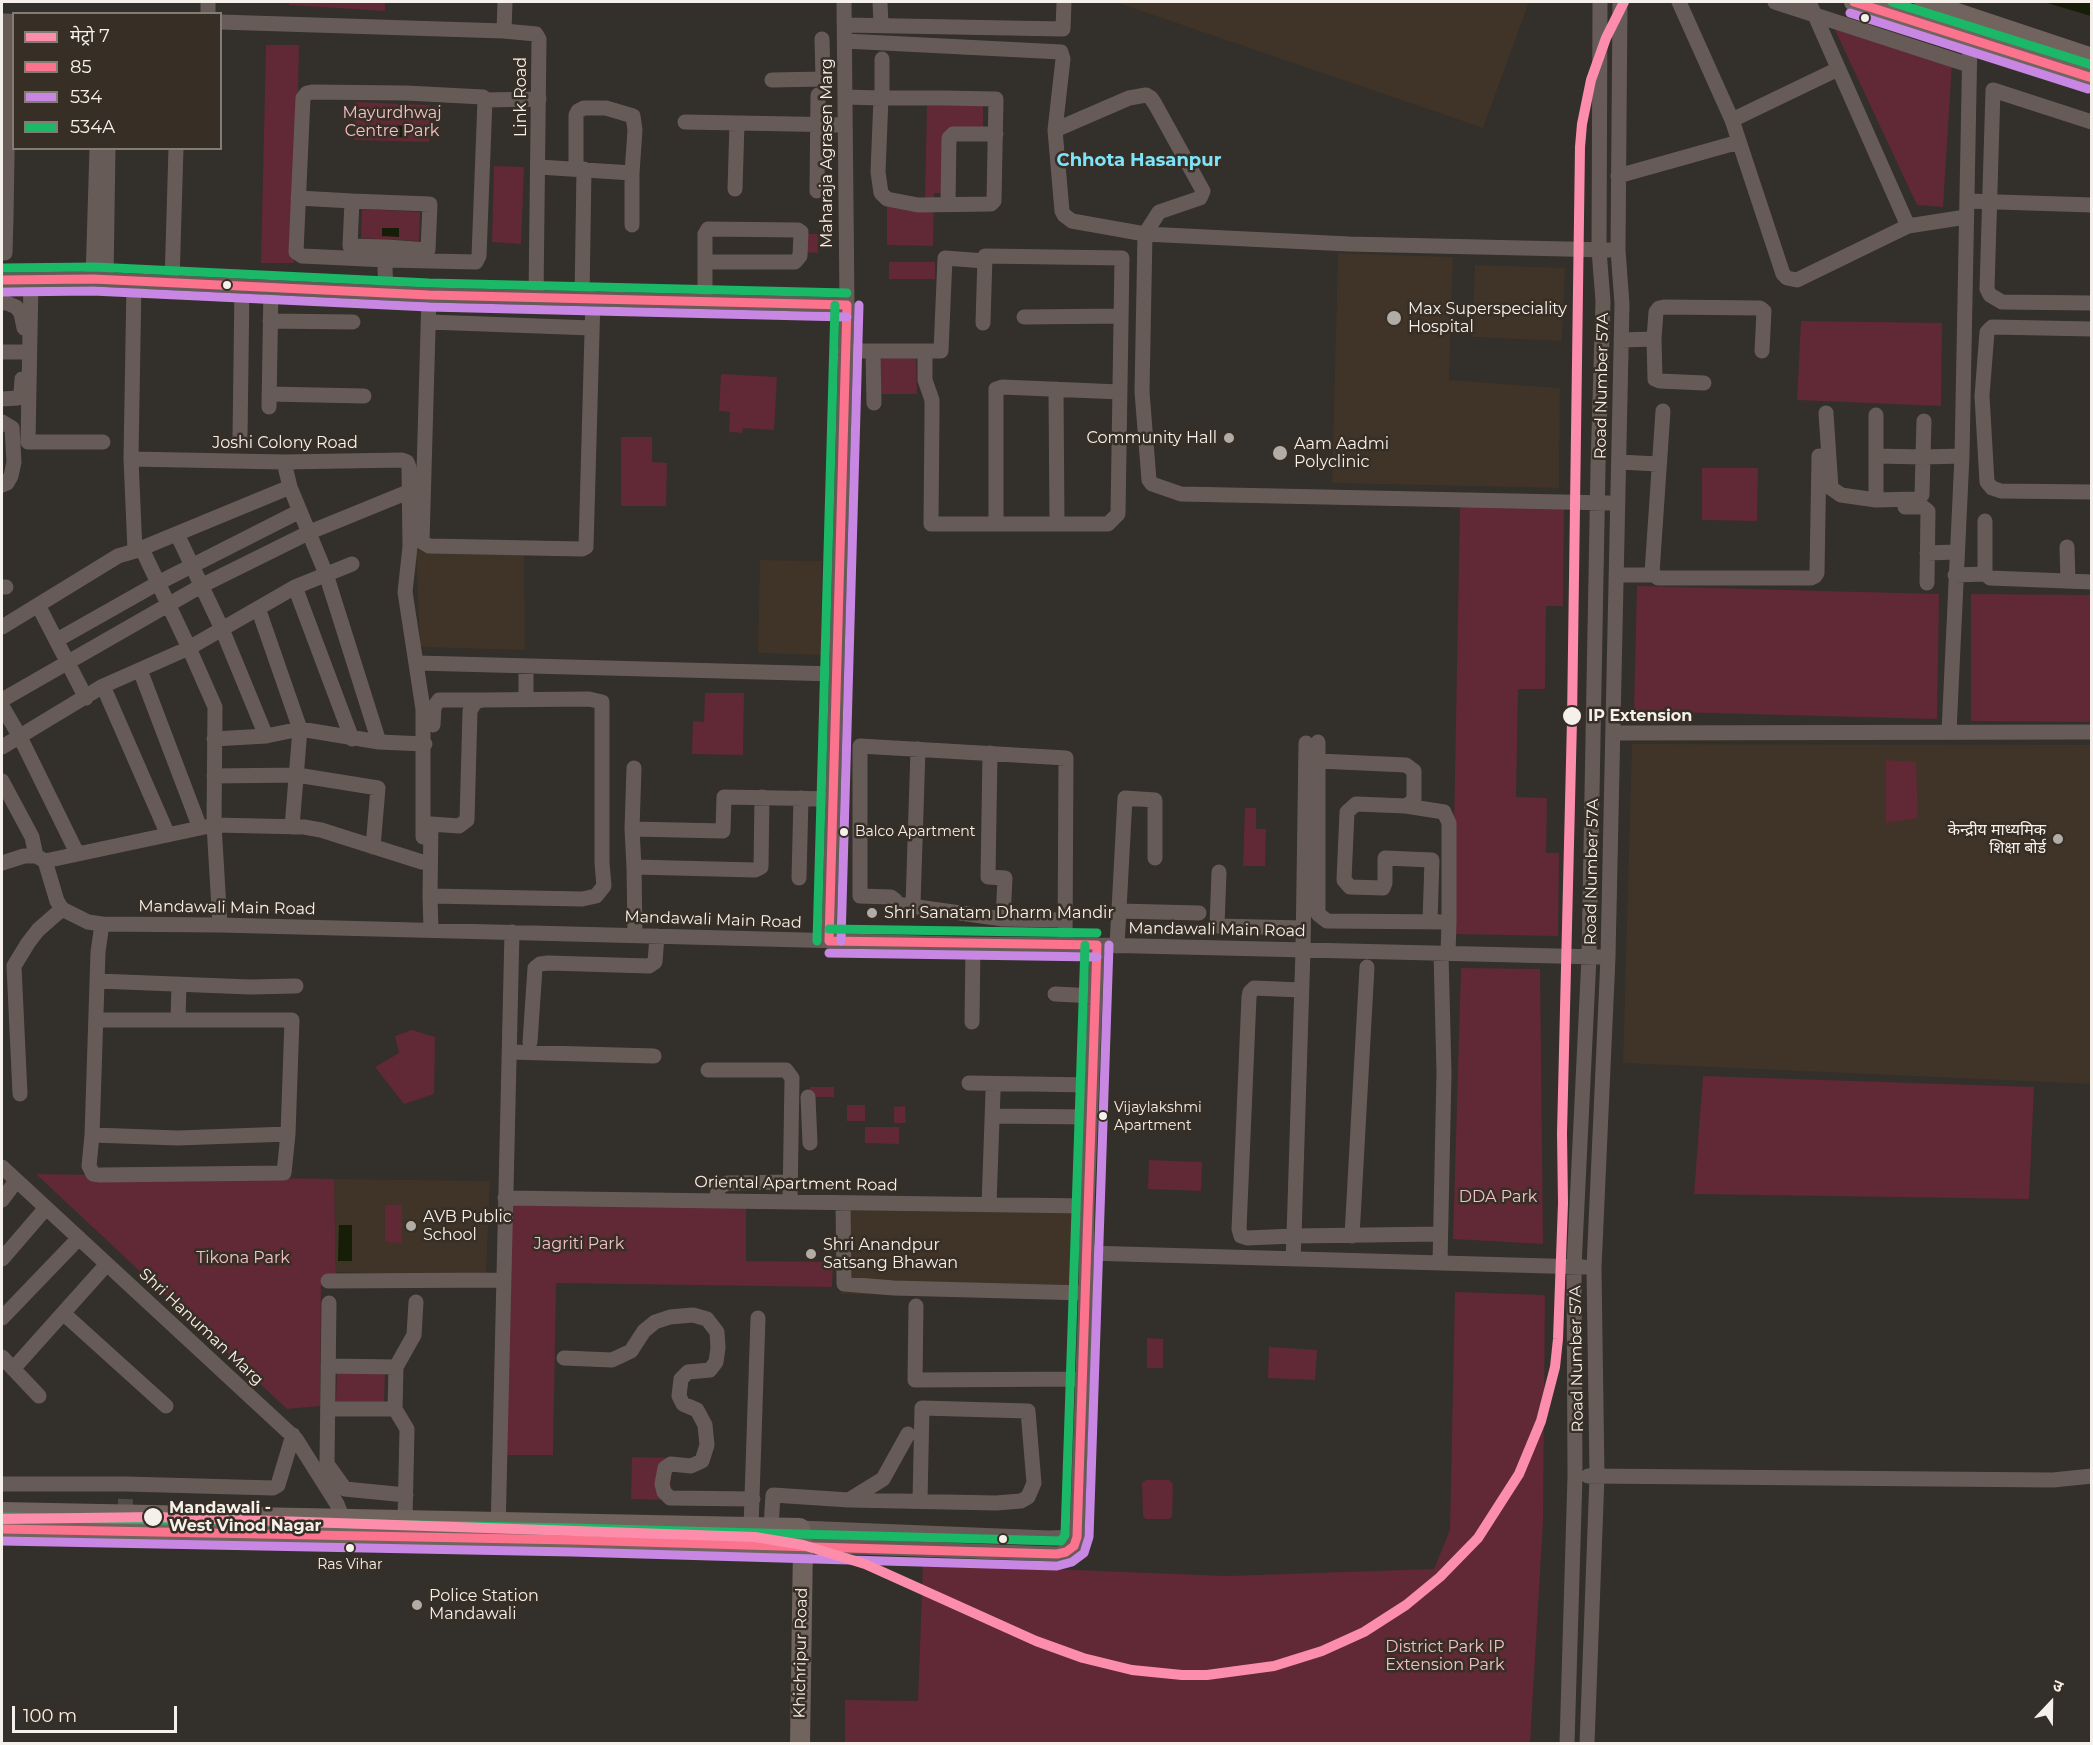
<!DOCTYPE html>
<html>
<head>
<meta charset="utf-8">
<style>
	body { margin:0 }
	#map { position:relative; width:2093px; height:1745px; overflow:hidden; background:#332f2a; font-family:Montserrat,"Noto Sans Devanagari",sans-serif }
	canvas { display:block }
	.frame { position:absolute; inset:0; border:3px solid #f6f0eb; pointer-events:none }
	.legend { position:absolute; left:12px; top:12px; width:210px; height:138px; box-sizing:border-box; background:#372f26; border:2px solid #837c75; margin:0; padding:8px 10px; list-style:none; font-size:18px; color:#f6f0eb }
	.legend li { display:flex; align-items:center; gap:12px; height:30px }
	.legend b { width:30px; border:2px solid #837c75 }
	.north { position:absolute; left:2021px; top:1673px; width:60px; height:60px; -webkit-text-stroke:4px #372f26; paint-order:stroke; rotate:22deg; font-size:16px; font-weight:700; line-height:24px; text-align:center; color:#f6f0eb }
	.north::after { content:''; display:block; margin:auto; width:21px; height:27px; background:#f6f0eb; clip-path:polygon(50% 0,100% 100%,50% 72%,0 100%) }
	.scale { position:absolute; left:12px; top:1706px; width:165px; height:27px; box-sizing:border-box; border:3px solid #f6f0eb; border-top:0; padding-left:8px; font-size:18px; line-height:21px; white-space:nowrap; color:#f6f0eb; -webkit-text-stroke:4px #372f26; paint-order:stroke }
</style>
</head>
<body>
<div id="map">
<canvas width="2093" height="1745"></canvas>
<div class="frame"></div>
<ul class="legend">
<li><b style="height:8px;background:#fc8eac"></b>मेट्रो 7</li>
<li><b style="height:8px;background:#fc738d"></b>85</li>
<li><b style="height:8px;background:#c787e3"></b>534</li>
<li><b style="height:8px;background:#1ab867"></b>534A</li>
</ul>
<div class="north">उ</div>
<div class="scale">100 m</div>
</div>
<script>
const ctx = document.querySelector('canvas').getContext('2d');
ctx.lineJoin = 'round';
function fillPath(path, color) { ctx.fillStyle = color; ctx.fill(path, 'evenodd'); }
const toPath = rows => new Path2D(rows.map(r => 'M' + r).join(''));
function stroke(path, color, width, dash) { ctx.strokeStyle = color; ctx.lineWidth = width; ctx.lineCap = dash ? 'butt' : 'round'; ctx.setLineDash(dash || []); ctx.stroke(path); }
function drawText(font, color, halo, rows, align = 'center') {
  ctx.font = font + ' Montserrat,"Noto Sans Devanagari",sans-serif'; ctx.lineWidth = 5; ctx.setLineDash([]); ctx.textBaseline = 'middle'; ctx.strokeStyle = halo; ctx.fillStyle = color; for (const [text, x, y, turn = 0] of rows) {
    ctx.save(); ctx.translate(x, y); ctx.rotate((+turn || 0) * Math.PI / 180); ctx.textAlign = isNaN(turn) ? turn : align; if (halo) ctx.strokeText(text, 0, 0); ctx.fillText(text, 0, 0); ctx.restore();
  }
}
fillPath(toPath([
	[1119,2,1529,2,1483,128,1118,3],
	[1338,253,1453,257,1449,380,1560,388,1559,488,1332,483],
	[1475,265,1565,268,1562,341,1472,337],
	[416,550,524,554,525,650,420,647],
	[760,560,822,561,821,655,758,653],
	[1632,744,2091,745,2091,1084,1623,1063],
	[334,1179,490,1181,486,1277,336,1272],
	[843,1208,1079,1213,1077,1299,841,1294,838,1281]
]), '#403327');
fillPath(toPath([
	[289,2,385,2,385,11,289,5],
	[1829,17,1952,63,1943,207,1917,205],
	[266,45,299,45,294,263,261,263],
	[355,102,430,105,429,142,354,140],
	[927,105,983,106,983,132,950,132,949,193,934,193,933,246,887,245,887,197,925,198],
	[494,166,524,167,521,244,492,242],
	[362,209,420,212,419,241,361,238],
	[802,234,818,234,818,253,803,252],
	[889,262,935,262,935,279,889,279],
	[1801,321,1942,323,1941,406,1797,400],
	[880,356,916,356,917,394,881,394],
	[721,374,777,377,774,430,743,428,742,433,729,432,730,412,719,411],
	[621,437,652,437,652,462,667,463,666,506,621,506],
	[1702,468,1758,468,1757,521,1702,520],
	[1460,506,1564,508,1563,606,1546,606,1545,689,1518,689,1516,797,1547,798,1546,853,1559,853,1558,936,1452,934],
	[1637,586,1939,594,1937,719,1634,711],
	[1971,594,2091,595,2091,722,1971,721],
	[705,693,744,693,743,755,692,754,693,721,704,722],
	[1886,760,1916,762,1918,818,1886,823],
	[1245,808,1256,808,1256,829,1266,829,1265,866,1243,866],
	[1461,968,1540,969,1543,1244,1453,1239],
	[412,1030,435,1037,434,1094,404,1104,375,1067,399,1053,395,1036],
	[1703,1076,2034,1087,2029,1199,1694,1194],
	[810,1087,834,1087,834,1097,809,1097],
	[847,1105,865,1105,865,1121,847,1121],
	[905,1106,906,1123,894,1123,894,1107],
	[865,1127,899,1127,899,1144,865,1143],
	[1149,1160,1202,1162,1201,1191,1148,1189],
	[36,1174,334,1179,336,1280,321,1280,320,1406,287,1409],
	[510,1204,746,1207,746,1261,833,1262,832,1287,556,1283,553,1455,507,1455],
	[385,1205,402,1205,402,1243,385,1242],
	[1455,1292,1545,1295,1543,1522,1530,1743,845,1743,845,1700,918,1701,923,1564,1227,1576,1434,1569,1450,1530],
	[1147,1338,1163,1339,1163,1368,1147,1368],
	[1269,1347,1317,1350,1315,1380,1268,1378],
	[337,1371,385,1372,384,1405,336,1403],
	[632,1457,671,1458,670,1500,631,1499],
	[1146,1480,1169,1480,1173,1484,1172,1517,1169,1519,1146,1519,1143,1516,1142,1483]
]), '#602935');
fillPath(toPath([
	[2044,2,2091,2,2091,16],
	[390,125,407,126,406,138,390,136],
	[382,228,399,228,399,237,382,236],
	[339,1225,352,1225,352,1261,338,1261]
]), '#161e07');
stroke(toPath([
	[125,1514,126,1484]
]), '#504c47', 15, [15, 8]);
stroke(toPath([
	[880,2,881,25],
	[1679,2,1732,120,1783,274,1787,278,1797,280,1908,226,1809,2],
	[1775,2,1969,65],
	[208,14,208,2],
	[2,21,9,21,9,31,6,218,5,253,2,253],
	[220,22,504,31,536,34,539,39,536,297],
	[845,25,1063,29,1064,2],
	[504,31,505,2],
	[845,41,1061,52,1063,59,1055,130,1062,211,1064,215,1072,221,1145,234,1349,244,1609,250],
	[772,80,823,79,822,39],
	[845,97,881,98,945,98,996,99,994,201,991,204,918,205,887,199,881,193,878,172,881,98,882,90,882,59],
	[485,100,539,99],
	[1732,120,1838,69],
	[685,122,845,125],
	[2092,122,1993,90,1987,289,1990,295,2002,302,2092,303],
	[1055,130,1129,98,1146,95,1151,98,1155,104,1203,191,1200,198,1159,212,1145,234,1142,392,1149,480,1152,484,1181,494,1609,503],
	[539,167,632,173,632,225],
	[576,169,576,115,578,111,584,108,606,108,633,116,635,130,632,173],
	[1618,176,1739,142],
	[735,189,737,123],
	[817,191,818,95],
	[298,198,352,201],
	[1967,201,2092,205],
	[948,203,949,138,953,134,996,134],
	[1908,226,1966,217],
	[93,279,97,148],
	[2,280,93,279,429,295,847,305],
	[31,280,28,442,103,442],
	[106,280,108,148],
	[134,282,131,459,135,551],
	[172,282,176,148],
	[386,292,385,268,387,260,302,256,296,252,303,98,307,93,312,92,406,93,483,97,485,100,479,256,476,262,387,260,387,247,428,250,430,204,352,201,350,246,387,247],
	[429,295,422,542,429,546,582,549,586,547,593,298],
	[582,298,584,169],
	[705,302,705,234,708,229,798,230,801,232,800,256,795,262,707,262],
	[2,303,7,303,16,307,21,313,24,328],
	[1024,317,1121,316],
	[270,321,353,322],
	[429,322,592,328],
	[983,323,985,256,1122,258,1118,514,1108,524,1057,524],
	[2092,329,1992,327,1987,332,1982,396,1987,482,1992,488,2001,491,2092,492],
	[1621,340,1654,339],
	[845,351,925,351,925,380,932,400,932,415,931,524,1057,524,1056,389],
	[925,351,941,351,945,258,985,261],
	[2,352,23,352],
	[873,352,874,403],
	[1704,383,1660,381,1655,379,1654,339,1656,312,1659,308,1664,307,1760,308,1764,311,1762,351],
	[269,394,364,396],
	[2,399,18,398,21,393,22,379],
	[269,407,271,286],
	[1663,411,1652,573,1658,578,1811,578,1815,576,1817,573,1819,456],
	[1826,413,1831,488,1841,495,1876,500,1917,499,1922,495,1923,457,1962,456],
	[1876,415,1876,500],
	[2,422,12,428,14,462,11,476,7,483,2,485],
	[240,438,242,286],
	[1876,456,1923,457,1924,421],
	[131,459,284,462,402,460,407,462,409,467,410,547,405,592,423,709,423,837],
	[284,462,290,487,326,574,379,742],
	[1619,462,1658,464],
	[1905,507,1923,507,1928,511,1927,583],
	[1985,521,1985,574,1990,578,2092,582],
	[996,524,996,389,1002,387,1120,392],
	[177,534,222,629,266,736],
	[2067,547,2068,581],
	[142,549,189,648,215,707,214,825,220,925],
	[1927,553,1956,552],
	[1617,575,1654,575],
	[1955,575,1985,574],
	[2,587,6,587],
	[295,587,352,739],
	[38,605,86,698],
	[258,608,300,729,292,827],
	[2,627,118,556,135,551,290,487],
	[57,640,158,583,300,511],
	[417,663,836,674],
	[526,666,526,700],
	[140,670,200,828],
	[103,686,168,835],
	[2,700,201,586,310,532,408,492],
	[2,706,20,737,77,853],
	[433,725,434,707,439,700,482,700],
	[1949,732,1962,456,1970,39],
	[1613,733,2092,732],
	[214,739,266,736,300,729,379,742,425,744],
	[1318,742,1318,914,1327,921,1449,922,1448,953],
	[2,747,103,686,189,648,295,587,352,564],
	[990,753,988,877,1005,878,1003,919],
	[1318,761,1406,765,1414,771,1414,800,1406,806,1356,804,1347,812,1344,880,1350,887,1383,888,1385,883,1385,858,1432,860,1430,921],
	[214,776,297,775,378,788,373,847],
	[2,781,32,837,36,856],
	[1406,806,1444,812,1449,823,1449,922],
	[632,829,634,768],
	[45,861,214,825,304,827,321,830,422,862],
	[2,863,24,856,36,856,45,861,57,901,62,909,88,922,102,924,220,925,960,944,1097,945,1599,957],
	[634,867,632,829,723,831,724,797,833,799],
	[1219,872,1217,926,1302,928],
	[799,878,801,798],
	[430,896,431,824,459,826,467,820,470,711,475,702,482,700,589,699,602,702,602,863,604,886,596,896,582,899,430,896,431,930],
	[913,905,918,749],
	[1119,911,1199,913],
	[1064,920,1003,919,896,904,895,900,891,897,860,896,860,746,1066,758,1065,945],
	[635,935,634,867,755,870,761,867,762,797],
	[829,941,847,305,844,2],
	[1117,946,1125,798,1155,800,1155,858],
	[98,981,250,987,296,986],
	[1300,990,1254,988,1250,992,1249,997,1239,1229,1241,1236,1247,1238,1294,1236,1303,950,1306,743],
	[1055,994,1095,996],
	[97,1020,292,1020,288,1134,284,1173,100,1175,93,1174,89,1166,92,1135,98,952,102,924],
	[178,1020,179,984],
	[972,1022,973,945],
	[530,1042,535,968,540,964,548,963,649,966,655,962,657,936],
	[509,1052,654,1056],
	[708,1070,786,1070,792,1078,790,1202],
	[969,1083,1091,1085],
	[20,1094,14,966,28,943,38,930,62,909],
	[808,1097,810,1143],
	[993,1116,1090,1117],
	[92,1135,178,1138,288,1134],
	[2,1167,296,1439,337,1504,343,1519,343,1529],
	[505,1198,1087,1206],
	[2,1200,16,1181],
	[717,1201,718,1188,727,1183,790,1182],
	[843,1203,844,1284,894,1288,1086,1293],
	[989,1205,993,1092],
	[1352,1236,1367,967],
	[1086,1253,1584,1267],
	[2,1259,46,1208],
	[1293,1259,1294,1236,1440,1234],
	[1440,1263,1444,1073,1441,953],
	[328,1281,503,1280],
	[329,1303,327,1464,345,1489,406,1495],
	[916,1306,915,1380,1083,1379],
	[63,1313,166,1406],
	[2,1318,79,1238],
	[2,1357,39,1396],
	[564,1358,612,1360,631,1351,644,1331,655,1322,670,1317,693,1315,707,1319,717,1332,718,1348,716,1362,710,1370,688,1372,681,1379,679,1396,683,1404,697,1410,705,1425,707,1445,702,1461,691,1466,671,1464,665,1468,662,1484,664,1492,670,1498,753,1499],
	[328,1366,396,1367],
	[13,1369,107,1264],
	[328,1409,395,1409],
	[1588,1476,2053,1480,2092,1476],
	[2,1484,126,1484,273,1488,278,1485,293,1435],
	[849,1500,883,1479,908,1434],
	[405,1520,407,1429,395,1409,396,1367,414,1335,416,1302],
	[751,1527,758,1318],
	[771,1527,773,1495,849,1500,996,1503,1021,1501,1028,1497,1034,1483,1028,1411,922,1408,920,1501],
	[800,1528,1049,1538,1077,1537],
	[498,1533,512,932],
	[803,1545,1057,1554,1066,1552,1074,1546,1077,1537,1086,1293,1087,1206,1097,945],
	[1567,1744,1575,1476,1574,1267,1589,957,1598,467,1603,301,1599,250,1600,2],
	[1587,1744,1597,1476,1594,1268,1608,957,1622,304,1618,250,1620,2]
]), '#675b58', 15);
stroke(toPath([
	[1854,2,2092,78],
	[1924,2,2092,58],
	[2,1512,800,1528,803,1545,800,1744],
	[2,1529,803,1545]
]), '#71635e', 20);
stroke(toPath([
	[1854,2,2092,78],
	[2,280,93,279,429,295,847,305],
	[829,941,847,305],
	[829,941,1097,945],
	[2,1529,572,1540,1057,1554,1066,1552,1074,1546,1077,1537,1097,945]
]), '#fc738d', 9);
stroke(toPath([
	[1850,13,2088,89],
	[2,292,93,291,429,307,847,317],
	[841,941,859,305],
	[829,953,1097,957],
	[2,1541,572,1552,1057,1566,1072,1562,1084,1553,1089,1537,1109,945]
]), '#c787e3', 9);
stroke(toPath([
	[1892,2,2092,65],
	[2,268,94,267,429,283,847,293],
	[829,929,1097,933],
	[817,941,835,305],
	[2,1517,572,1528,1061,1541,1065,1535,1085,945]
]), '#1ab867', 9);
stroke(toPath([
	[2,1519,156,1517,755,1537,803,1545,865,1564,1036,1641,1083,1658,1132,1670,1182,1675,1207,1675,1274,1666,1322,1651,1364,1632,1406,1605,1440,1577,1478,1538,1519,1474,1541,1421,1555,1367,1558,1339,1563,1203,1562,1133,1572,720,1580,147,1582,124,1591,80,1606,38,1624,2]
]), '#fc8eac', 10);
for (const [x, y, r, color] of [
	[1865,18,5,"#f6f0eb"],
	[227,285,5,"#f6f0eb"],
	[1394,318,8,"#b2aca7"],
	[1229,438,6,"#b2aca7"],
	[1280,453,8,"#b2aca7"],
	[1572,716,10,"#f6f0eb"],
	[844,832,5,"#f6f0eb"],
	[2058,839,6,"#b2aca7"],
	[872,913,6,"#b2aca7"],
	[1103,1116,5,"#f6f0eb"],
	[411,1226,6,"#b2aca7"],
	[811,1254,6,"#b2aca7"],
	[153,1517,10,"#f6f0eb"],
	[1003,1539,5,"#f6f0eb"],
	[350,1548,5,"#f6f0eb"],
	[417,1605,6,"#b2aca7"]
]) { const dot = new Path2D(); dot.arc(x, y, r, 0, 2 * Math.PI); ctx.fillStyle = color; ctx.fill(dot); stroke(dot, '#372f26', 2); }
drawText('14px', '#f6f0eb', '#372f26', [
	["Balco Apartment",855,832],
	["Vijaylakshmi",1114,1108],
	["Apartment",1114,1126],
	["Ras Vihar",350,1565,"center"]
], 'left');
drawText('16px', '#f6f0eb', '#372f26', [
	["Link Road",521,97,-90],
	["Maharaja Agrasen Marg",827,153,-90],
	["Road Number 57A",1602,386,-89],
	["Joshi Colony Road",285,443],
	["Road Number 57A",1592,872,-89],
	["Mandawali Main Road",227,908,1],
	["Mandawali Main Road",713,920,2],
	["Mandawali Main Road",1217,930,1],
	["Oriental Apartment Road",796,1184,1],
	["Shri Hanuman Marg",201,1327,43],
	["Road Number 57A",1577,1359,-91],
	["Khichripur Road",801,1653,-89]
]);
drawText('16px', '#f2c0c7', '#372f26', [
	["Mayurdhwaj",392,113],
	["Centre Park",392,131],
	["DDA Park",1498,1197],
	["Jagriti Park",579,1244],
	["Tikona Park",243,1258],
	["District Park IP",1445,1647],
	["Extension Park",1445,1665]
]);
drawText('16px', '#f6f0eb', '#372f26', [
	["Max Superspeciality",1408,309],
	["Hospital",1408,327],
	["Community Hall",1217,438,"right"],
	["Aam Aadmi",1294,444],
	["Polyclinic",1294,462],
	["केन्द्रीय माध्यमिक",2046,830,"right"],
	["शिक्षा बोर्ड",2046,848,"right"],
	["Shri Sanatam Dharm Mandir",884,913],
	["AVB Public",423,1217],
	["School",423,1235],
	["Shri Anandpur",823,1245],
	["Satsang Bhawan",823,1263],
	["Police Station",429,1596],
	["Mandawali",429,1614]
], 'left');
drawText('bold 16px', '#f6f0eb', '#372f26', [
	["IP Extension",1588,716],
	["Mandawali -",169,1508],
	["West Vinod Nagar",169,1526]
], 'left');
drawText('bold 18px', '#7ce3f8', '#372f26', [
	["Chhota Hasanpur",1139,161]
]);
</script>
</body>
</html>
